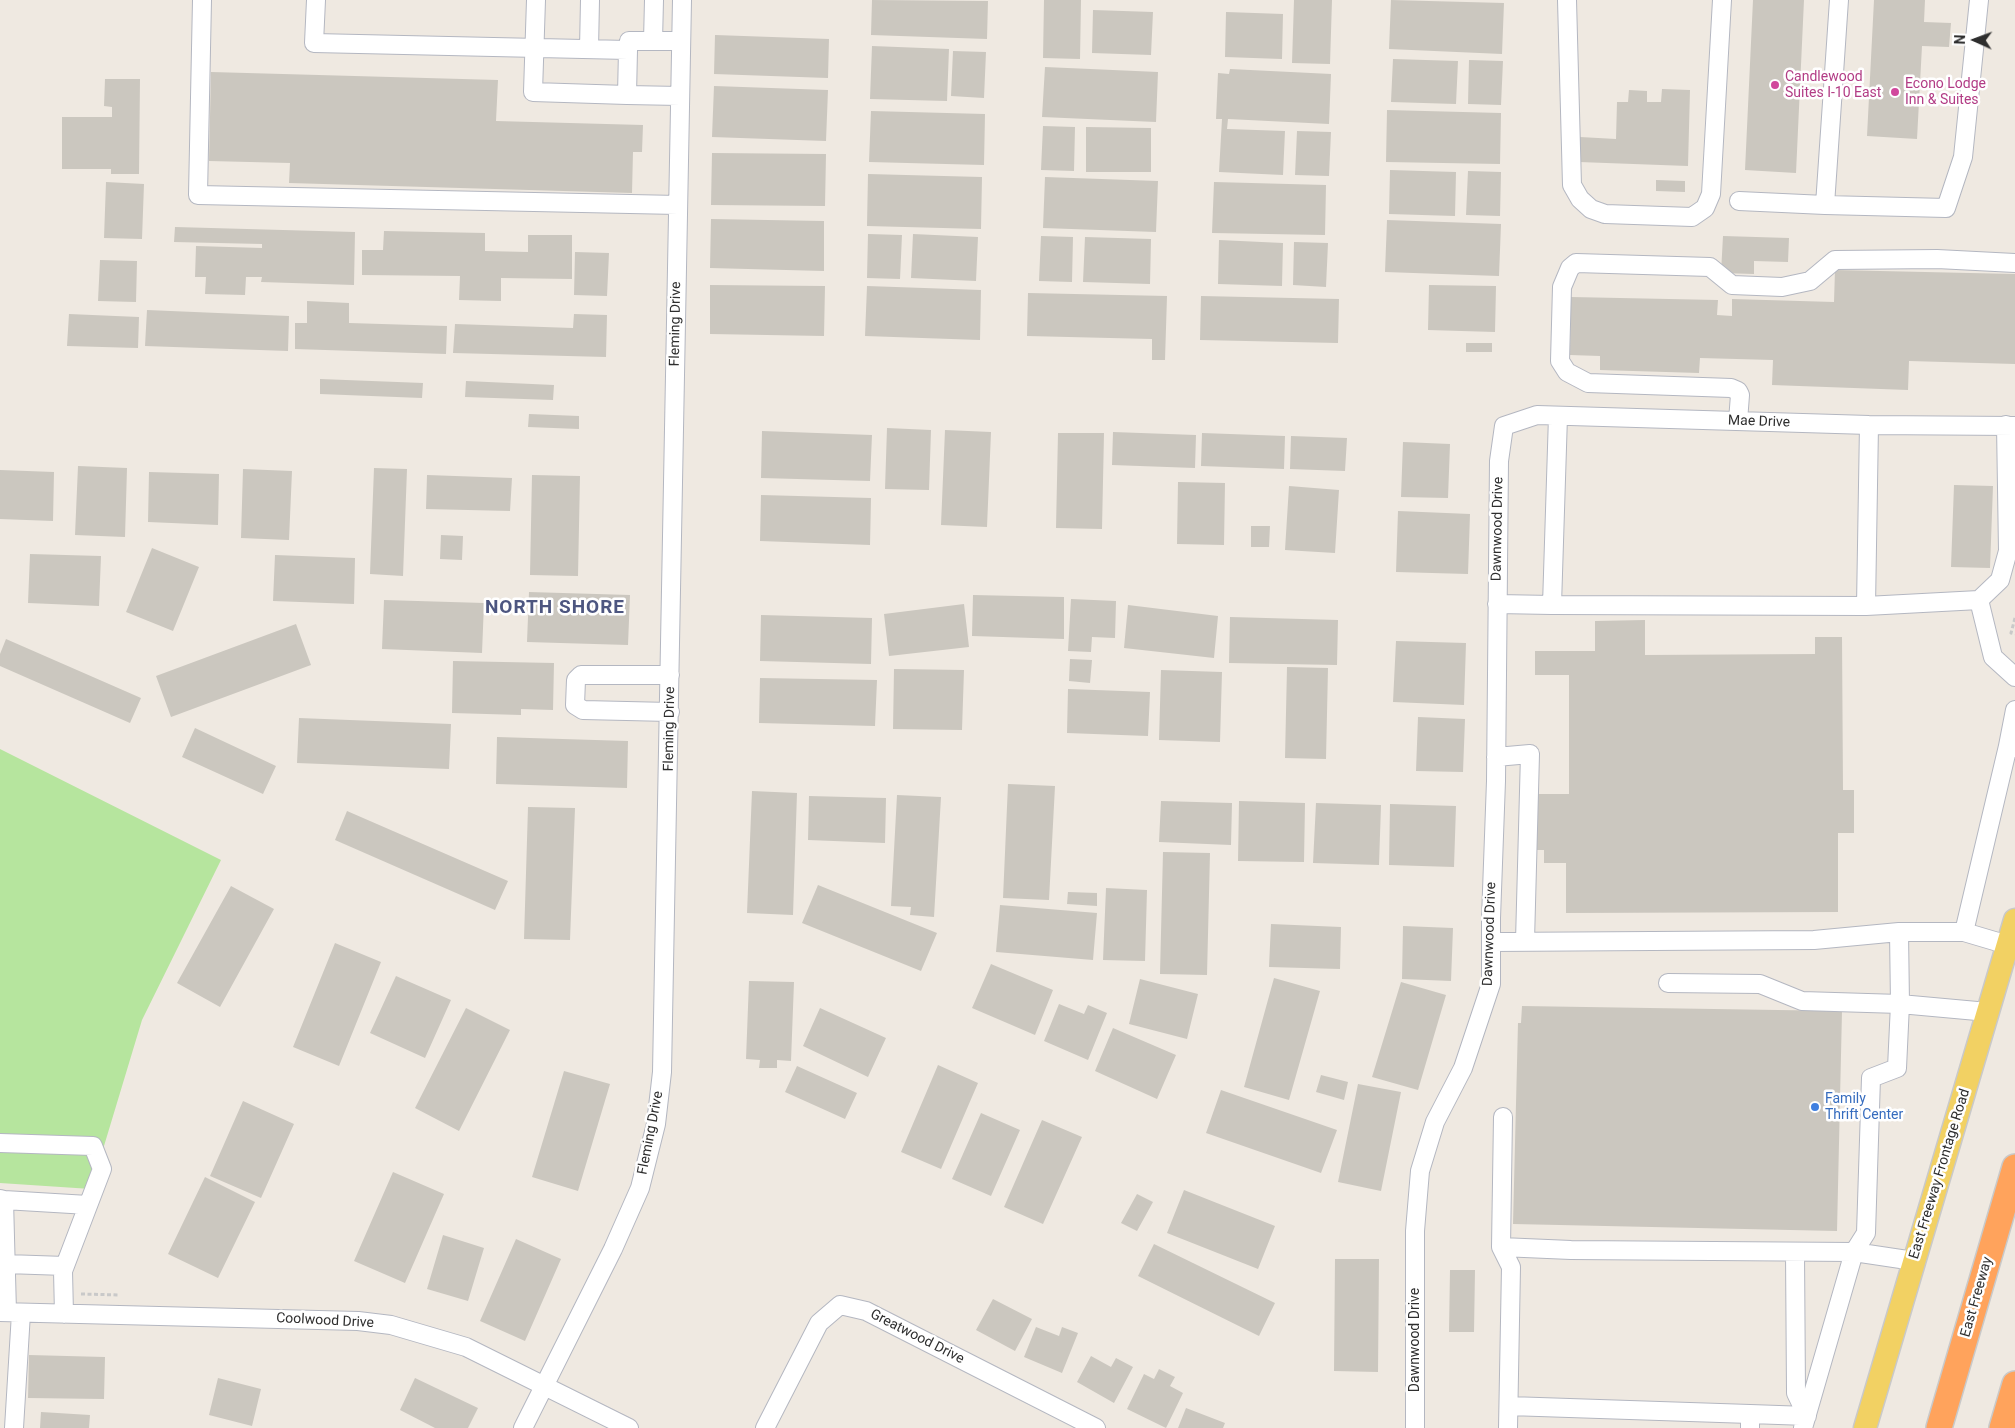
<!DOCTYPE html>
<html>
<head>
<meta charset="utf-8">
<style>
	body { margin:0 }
	#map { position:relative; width:2015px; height:1428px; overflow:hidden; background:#efe9e1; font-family:Roboto,sans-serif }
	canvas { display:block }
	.north { position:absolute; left:1950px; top:15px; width:50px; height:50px; -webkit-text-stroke:4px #fff; paint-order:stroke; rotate:272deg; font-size:14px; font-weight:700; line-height:20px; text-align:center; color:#2e2e2e }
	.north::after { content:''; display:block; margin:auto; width:18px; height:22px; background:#2e2e2e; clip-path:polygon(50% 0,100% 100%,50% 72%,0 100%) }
</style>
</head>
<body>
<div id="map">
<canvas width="2015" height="1428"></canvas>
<div class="north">N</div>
</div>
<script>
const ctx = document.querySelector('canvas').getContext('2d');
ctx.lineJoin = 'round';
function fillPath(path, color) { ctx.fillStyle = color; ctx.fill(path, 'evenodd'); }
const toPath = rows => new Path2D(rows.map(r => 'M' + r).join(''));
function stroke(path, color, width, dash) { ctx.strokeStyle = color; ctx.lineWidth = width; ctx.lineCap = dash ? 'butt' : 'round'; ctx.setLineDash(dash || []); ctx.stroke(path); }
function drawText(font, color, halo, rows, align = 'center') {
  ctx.font = font + ' Roboto,sans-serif'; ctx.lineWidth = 5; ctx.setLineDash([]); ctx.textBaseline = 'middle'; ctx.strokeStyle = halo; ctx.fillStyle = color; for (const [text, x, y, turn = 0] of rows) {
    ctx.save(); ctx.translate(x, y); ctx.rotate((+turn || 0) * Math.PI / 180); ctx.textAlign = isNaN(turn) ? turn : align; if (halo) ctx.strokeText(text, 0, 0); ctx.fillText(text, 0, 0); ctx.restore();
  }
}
fillPath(toPath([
	[0,749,221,860,142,1020,91,1189,0,1183]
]), '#b6e59e');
fillPath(toPath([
	[872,0,988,1,987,39,871,35],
	[1044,0,1081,0,1080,59,1043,58],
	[1294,0,1332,0,1330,64,1292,63],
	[1391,0,1504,3,1502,54,1389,49],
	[1753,0,1804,0,1796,173,1745,170],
	[1874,0,1925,0,1924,22,1951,23,1949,47,1922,46,1917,139,1867,136],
	[1093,10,1153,12,1151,55,1092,53],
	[1226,12,1283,14,1282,59,1225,57],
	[715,35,829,39,828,78,714,74],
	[872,46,949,49,947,101,870,99],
	[953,51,986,52,984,98,951,96],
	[1393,59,1458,61,1456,104,1391,102],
	[1469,60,1503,61,1501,105,1468,104],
	[1045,67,1158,72,1156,122,1042,117],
	[1230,69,1331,74,1329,124,1228,119,1227,129,1285,131,1283,175,1219,172,1222,119,1216,119,1218,73,1229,74],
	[211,72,498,80,496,121,643,125,642,152,633,152,632,193,289,183,290,163,209,161],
	[105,79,140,79,139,174,111,174,111,169,62,169,62,117,112,117,112,107,104,106],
	[714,86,828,90,826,141,712,137],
	[1662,89,1690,90,1688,166,1579,162,1580,137,1616,139,1617,102,1628,102,1629,90,1647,91,1647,102,1661,102],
	[1387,110,1501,113,1500,164,1386,162],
	[871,111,985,114,984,165,869,162],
	[1043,126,1075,127,1074,171,1041,170],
	[1086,127,1151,128,1151,172,1086,172],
	[1297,131,1331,132,1329,176,1295,175],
	[712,153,826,154,825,206,711,205],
	[1390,170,1456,172,1455,216,1389,214],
	[1468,171,1501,172,1500,216,1466,215],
	[868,174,982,177,981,229,867,226],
	[1045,177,1158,181,1156,232,1043,228],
	[1656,180,1685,181,1685,192,1656,191],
	[106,182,144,184,142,239,104,238],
	[1214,182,1326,185,1325,235,1212,233],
	[711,219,824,221,824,271,710,268],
	[1387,220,1501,224,1499,276,1385,272],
	[175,227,355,232,354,285,261,282,262,277,246,277,245,295,205,294,206,277,195,277,196,246,262,248,262,244,174,242],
	[384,231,485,233,485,251,528,252,528,235,572,235,572,279,501,278,501,301,459,300,460,276,362,275,362,250,383,250],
	[868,234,902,235,900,279,867,278],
	[913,234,978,237,976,281,911,278],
	[1041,236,1073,237,1072,282,1039,281],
	[1723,236,1789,238,1788,262,1754,261,1754,274,1721,273],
	[1085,237,1151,239,1150,284,1083,282],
	[1219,240,1283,243,1282,286,1218,284],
	[1294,242,1328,243,1326,287,1293,285],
	[575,252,609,253,607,296,574,295],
	[100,260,137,261,136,302,98,301],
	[1835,270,2015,274,2015,364,1909,361,1908,390,1772,385,1773,360,1700,358,1699,373,1600,370,1600,356,1570,355,1571,297,1718,300,1717,315,1732,316,1732,299,1834,302],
	[710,285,825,286,824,336,710,334],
	[1429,285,1496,286,1495,332,1428,330],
	[867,286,981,290,980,340,865,336],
	[1028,293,1167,296,1165,360,1152,360,1152,339,1027,336],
	[1201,296,1339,299,1338,343,1200,340],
	[307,301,349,303,349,323,447,326,446,354,295,349,295,323,307,323],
	[147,310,289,316,288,351,145,346],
	[69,314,139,317,138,348,67,346],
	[574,314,607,315,606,357,453,353,455,324,573,328],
	[1466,343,1492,343,1492,352,1466,352],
	[320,379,423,383,422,398,320,394],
	[466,381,554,385,553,400,465,397],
	[529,414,579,416,579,429,528,427],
	[887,428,931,430,929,490,885,489],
	[945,430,991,432,987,527,941,525],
	[762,431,872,435,870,481,761,478],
	[1113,432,1196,435,1195,468,1112,465],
	[1058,433,1104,433,1102,529,1056,528],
	[1202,433,1285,436,1284,469,1201,466],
	[1291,436,1347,438,1345,471,1290,469],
	[1403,442,1450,444,1448,498,1401,497],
	[78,466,127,468,125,537,75,535],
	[374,468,407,469,403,576,370,574],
	[243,469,292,471,289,540,241,538],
	[0,470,54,472,53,521,0,519],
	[149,472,219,474,218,525,148,522],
	[427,475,512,478,510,511,426,509],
	[532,475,580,476,578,576,530,575],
	[1178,482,1225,483,1224,545,1177,544],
	[1954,485,1993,486,1990,568,1951,567],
	[1289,486,1339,490,1335,553,1285,550],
	[761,495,871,498,870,545,760,541],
	[1398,511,1470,514,1468,574,1396,572],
	[1251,526,1270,526,1269,547,1251,547],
	[441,535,463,536,462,560,440,559],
	[152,548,199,567,173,631,126,612],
	[30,554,101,556,99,606,28,603],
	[275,555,355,558,354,604,273,601],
	[529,592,630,595,628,645,527,642],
	[973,595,1064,597,1064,639,972,636],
	[1071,599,1116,601,1115,638,1092,637,1091,652,1068,651],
	[384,600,484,603,482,653,382,649],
	[964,604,969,647,889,656,884,614],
	[1128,605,1218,616,1214,658,1124,648],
	[761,615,872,618,871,664,760,661],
	[1230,617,1338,620,1337,665,1229,663],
	[1645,620,1645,655,1815,654,1815,637,1842,637,1843,790,1854,790,1854,833,1838,833,1838,912,1566,913,1566,863,1544,863,1544,850,1534,850,1534,794,1569,794,1569,675,1535,675,1535,651,1595,651,1595,621],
	[296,624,311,665,171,717,156,676],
	[6,639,141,698,130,723,0,666,0,654],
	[1396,641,1466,643,1464,705,1393,702],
	[1070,659,1092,660,1090,683,1069,681],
	[453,661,554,663,553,710,521,709,521,715,452,713],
	[1287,667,1328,668,1326,759,1285,758],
	[894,669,964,670,962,730,893,729],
	[1161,670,1222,672,1220,742,1159,740],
	[760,678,877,680,875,726,759,723],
	[1068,689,1150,692,1148,736,1067,733],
	[1418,717,1465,719,1463,772,1416,771],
	[299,718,451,724,449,769,297,763],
	[195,728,276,766,263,794,182,757],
	[497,737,628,741,627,788,496,784],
	[1008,784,1055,786,1049,900,1003,898],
	[752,791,797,793,793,915,747,913],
	[897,795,941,797,934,917,910,915,911,907,891,906],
	[809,796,886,798,885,843,808,840],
	[1161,801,1232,803,1231,845,1159,842],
	[1239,801,1305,803,1304,862,1238,861],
	[1316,803,1381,805,1379,865,1313,863],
	[1390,804,1456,806,1454,867,1389,865],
	[528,807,575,808,570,940,524,939],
	[347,811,508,881,495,910,335,840],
	[1163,852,1210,853,1207,975,1160,974],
	[818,885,937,933,921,971,802,923],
	[231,886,274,909,220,1007,177,983],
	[1106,888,1147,890,1145,961,1103,960],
	[1068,892,1097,893,1097,906,1067,904],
	[1000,905,1097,913,1093,960,996,952],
	[1271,924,1341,927,1340,969,1269,967],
	[1403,926,1453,928,1451,981,1402,979],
	[335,943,381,962,339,1066,293,1047],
	[991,964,1053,990,1035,1035,972,1008],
	[396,976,451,1000,425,1058,370,1033],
	[1274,978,1320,991,1289,1100,1244,1087],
	[1140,979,1198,994,1187,1039,1129,1024],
	[749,981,794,982,791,1061,777,1060,777,1068,759,1068,760,1060,746,1059],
	[1401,982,1446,995,1418,1090,1372,1077],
	[1059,1004,1084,1014,1088,1005,1107,1013,1088,1060,1044,1041],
	[1522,1006,1842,1011,1837,1231,1513,1224,1518,1023,1521,1023],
	[466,1008,510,1030,459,1131,415,1108],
	[820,1008,886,1038,868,1077,803,1046],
	[1113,1028,1176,1055,1157,1099,1095,1071],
	[938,1065,978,1083,941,1169,901,1152],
	[797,1066,857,1093,845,1119,785,1092],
	[564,1071,610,1084,578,1191,532,1177],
	[1321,1075,1348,1082,1344,1100,1316,1092],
	[1358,1084,1401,1092,1381,1191,1338,1182],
	[1221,1090,1337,1130,1321,1173,1206,1133],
	[243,1101,294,1124,261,1198,210,1176],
	[981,1113,1020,1130,991,1196,952,1179],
	[1042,1120,1082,1137,1043,1224,1004,1207],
	[393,1172,444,1194,405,1283,354,1261],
	[205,1177,255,1202,218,1278,168,1254],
	[1184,1190,1275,1226,1258,1269,1167,1233],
	[1137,1194,1153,1202,1137,1231,1121,1223],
	[443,1235,484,1248,468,1301,427,1289],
	[516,1239,561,1259,525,1341,480,1321],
	[1154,1244,1275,1303,1259,1336,1138,1276],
	[1335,1259,1379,1259,1378,1372,1334,1371],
	[1450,1270,1475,1270,1474,1332,1449,1332],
	[993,1299,1032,1319,1015,1351,976,1330],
	[1036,1327,1059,1336,1062,1327,1078,1333,1062,1373,1024,1357],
	[29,1355,105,1357,104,1399,28,1398],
	[1091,1356,1111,1367,1116,1358,1133,1367,1114,1403,1077,1382],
	[1159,1369,1175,1377,1170,1386,1183,1393,1166,1428,1127,1409,1144,1374,1154,1379],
	[218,1378,261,1389,252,1426,209,1415],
	[415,1378,478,1408,468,1428,435,1428,400,1410],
	[1186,1408,1225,1423,1223,1428,1178,1428],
	[41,1412,90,1415,89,1428,40,1428]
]), '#cbc7bf');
const minor = toPath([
	[202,0,198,195,678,205],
	[316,0,314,43,628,50],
	[536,0,533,92,627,95],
	[1567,0,1572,185,1580,199,1591,209,1605,214,1692,217,1705,208,1711,194,1722,0],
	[653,41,654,0],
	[589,49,590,0],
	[680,96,627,95,628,50,629,41,681,41],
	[1739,201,1825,205,1839,0],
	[1825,205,1946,208,1963,157,1979,0],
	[1738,421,1740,395,1738,391,1731,388,1588,383,1567,372,1560,361,1562,287,1570,268,1576,263,1710,267,1732,285,1782,287,1810,281,1835,260,1937,259,2015,263],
	[1979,600,1993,657,2015,677],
	[1497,604,1552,605,1558,416],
	[1552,605,1866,606,1869,425],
	[1866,606,1979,600,2000,580,2008,551,2006,425],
	[2015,710,2008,746,2015,748],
	[670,712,583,710,575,705,576,680,581,675,670,675],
	[1496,757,1530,754,1525,941],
	[1491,942,1814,940,1899,932,1964,932],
	[2008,945,1964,932,2008,746],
	[1668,983,1760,984,1802,1001,1900,1004,1988,1012],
	[1503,1117,1501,1247,1511,1267,1508,1428],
	[0,1143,93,1146,102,1169,63,1271,64,1314],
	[0,1199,4,1200,7,1312],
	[4,1200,88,1205],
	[1501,1247,1571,1250,1854,1252,1914,1261],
	[6,1264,65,1266],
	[0,1312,358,1321,391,1325,466,1347,629,1428],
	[1509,1406,1750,1414],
	[14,1428,21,1313],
	[523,1428,613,1249,640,1188,656,1124,662,1072,682,0],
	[765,1428,819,1323,840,1305,866,1311,1096,1428],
	[1415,1428,1415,1231,1420,1171,1435,1122,1463,1068,1491,984,1491,918,1496,781,1499,461,1504,426,1537,415,1869,425,2015,426],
	[1750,1428,1750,1414,1807,1416,1796,1393,1795,1252],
	[1803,1428,1854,1252,1866,1233,1871,1078,1897,1068,1900,1004,1899,932]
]);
const major = toPath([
	[1865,1428,2015,920]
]);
const highway = toPath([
	[1939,1428,2015,1167],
	[2002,1428,2015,1384]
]);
stroke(minor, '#b4b7c1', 20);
stroke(major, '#c9c9c9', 25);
stroke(highway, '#c9c9c9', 28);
stroke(toPath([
	[2015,618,2011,633,2015,634],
	[81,1294,120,1295]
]), '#c9c9c9', 3, [4, 2.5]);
stroke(minor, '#fff', 18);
stroke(major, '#f2d163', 22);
stroke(highway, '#ffa35c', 25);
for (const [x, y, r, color] of [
	[1775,85,5,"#d1479c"],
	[1895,92,5,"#d1479c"],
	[1815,1107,5,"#3f7fe0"]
]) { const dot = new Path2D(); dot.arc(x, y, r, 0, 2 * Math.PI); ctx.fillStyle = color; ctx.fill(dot); stroke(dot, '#fff', 2); }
drawText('14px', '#b23c85', '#fff', [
	["Candlewood",1785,77],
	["Suites I-10 East",1785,93],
	["Econo Lodge",1905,84],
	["Inn & Suites",1905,100]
], 'left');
drawText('14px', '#2e2e2e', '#fff', [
	["Fleming Drive",676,324,-89],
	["Mae Drive",1759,422,2],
	["Dawnwood Drive",1498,529,-89],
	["Fleming Drive",670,729,-89],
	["Dawnwood Drive",1490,934,-88],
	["Fleming Drive",651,1133,-79],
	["East Freeway Frontage Road",1940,1174,-73],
	["East Freeway",1977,1297,-74],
	["Coolwood Drive",325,1321,3],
	["Greatwood Drive",917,1337,27],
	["Dawnwood Drive",1415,1340,-90]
]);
drawText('14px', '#366cbe', '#fff', [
	["Family",1825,1099],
	["Thrift Center",1825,1115]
], 'left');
ctx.letterSpacing = '1px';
drawText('bold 19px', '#4d5680', '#fff', [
	["NORTH SHORE",555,608]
]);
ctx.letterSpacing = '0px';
</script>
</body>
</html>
